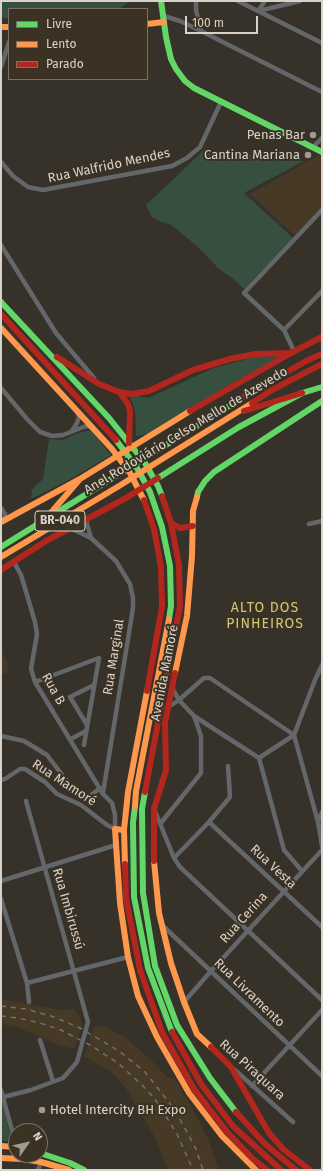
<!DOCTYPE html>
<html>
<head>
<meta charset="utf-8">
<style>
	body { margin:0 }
	#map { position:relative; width:323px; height:1171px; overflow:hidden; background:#363129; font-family:"Fira Sans",sans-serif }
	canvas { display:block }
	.frame { position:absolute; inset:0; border:2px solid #d8d3ca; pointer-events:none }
	.legend { position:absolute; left:8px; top:8px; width:140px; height:72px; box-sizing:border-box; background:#3b3224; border:1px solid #7a7266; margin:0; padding:5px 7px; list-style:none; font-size:12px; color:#d8d3ca }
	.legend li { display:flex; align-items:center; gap:8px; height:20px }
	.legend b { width:20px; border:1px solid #7a7266 }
	.north { position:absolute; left:8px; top:1123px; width:40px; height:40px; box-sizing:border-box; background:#3b3224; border:1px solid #7a7266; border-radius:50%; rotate:56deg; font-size:11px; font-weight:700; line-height:16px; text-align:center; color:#d8d3ca }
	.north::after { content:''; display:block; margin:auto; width:14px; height:18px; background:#9f9a92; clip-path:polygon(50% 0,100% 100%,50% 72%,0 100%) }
	.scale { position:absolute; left:185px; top:16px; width:73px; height:18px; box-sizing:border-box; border:2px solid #d8d3ca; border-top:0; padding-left:5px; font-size:12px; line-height:14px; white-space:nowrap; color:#d8d3ca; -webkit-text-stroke:3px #3b3224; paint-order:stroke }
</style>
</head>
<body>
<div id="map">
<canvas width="323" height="1171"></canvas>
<div class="frame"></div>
<ul class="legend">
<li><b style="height:5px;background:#63d668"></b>Livre</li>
<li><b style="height:5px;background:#ff974d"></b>Lento</li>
<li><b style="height:5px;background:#b3261e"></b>Parado</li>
</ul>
<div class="north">N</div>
<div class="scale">100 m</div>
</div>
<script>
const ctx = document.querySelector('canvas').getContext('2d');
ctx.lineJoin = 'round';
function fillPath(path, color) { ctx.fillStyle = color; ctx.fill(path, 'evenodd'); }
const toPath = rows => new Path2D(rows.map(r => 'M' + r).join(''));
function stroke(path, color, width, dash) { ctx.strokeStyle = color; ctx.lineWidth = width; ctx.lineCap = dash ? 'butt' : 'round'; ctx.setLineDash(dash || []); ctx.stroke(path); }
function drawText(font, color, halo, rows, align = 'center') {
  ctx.font = font + ' "Fira Sans",sans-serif'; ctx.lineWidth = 4; ctx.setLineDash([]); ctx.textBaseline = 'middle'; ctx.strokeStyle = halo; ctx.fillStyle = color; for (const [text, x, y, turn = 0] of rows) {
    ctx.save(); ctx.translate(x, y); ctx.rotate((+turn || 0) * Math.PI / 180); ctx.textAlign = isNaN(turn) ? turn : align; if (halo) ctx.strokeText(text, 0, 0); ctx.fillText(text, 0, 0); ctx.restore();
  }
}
fillPath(toPath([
	[319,155,322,156,322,209,295,236,250,194],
	[1,649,7,662,9,672,1,674],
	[1,999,60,1010,74,1009,81,1020,82,1025,74,1049,59,1045,19,1028,1,1024],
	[94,1026,107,1028,125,1037,154,1063,168,1078,175,1079,196,1115,209,1141,219,1170,169,1170,153,1134,125,1087,110,1071,83,1056,87,1049]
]), '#463a26');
fillPath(toPath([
	[1,1,130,1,119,9,9,9,9,18,5,18,1,17],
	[204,150,304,161,244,193,293,238,244,289,236,281,218,268,198,247,180,232,171,225,159,221,152,217,146,205],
	[284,354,155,433,136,436,135,411,131,399,127,394,148,398,214,368,255,357],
	[91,430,111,455,69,480,31,499,32,489,43,479,49,439,63,440,78,433],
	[2,1102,12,1141,1,1141,1,1103]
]), '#364f3f');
stroke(toPath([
	[196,1,196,10,201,31],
	[238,1,322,43],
	[258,11,300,1],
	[258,11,265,1],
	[164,16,180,21,201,31,322,92],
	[1,67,9,42],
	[313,147,322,138],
	[1,162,13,176,28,187,43,190,172,166,187,158,200,147,221,102],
	[1,245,56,333,94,378],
	[284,330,322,291],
	[294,351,284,330,244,293,322,210],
	[1,388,27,419,40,432,52,436,63,435,86,426,93,427],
	[72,431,77,423,79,417,77,411],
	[1,508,5,514,5,516,2,521],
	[86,520,91,538],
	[309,524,322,521],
	[70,528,91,538,116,561,130,584,133,598,133,608,103,793],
	[35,682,99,658,84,745],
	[172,688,179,700,194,716,259,758,284,850,302,871],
	[167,708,179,700,204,678,210,678,294,735],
	[87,725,70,697,94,685],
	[294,735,318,822,322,846],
	[1,736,24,741,47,755,76,793,81,797,86,798,90,796,100,788],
	[71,739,86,731],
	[259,758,294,735,315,680,322,665],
	[1,780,5,779,20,769,25,769,45,782,57,794,81,805,107,825,115,829,115,815,112,803,103,794,35,682,31,669,37,634,35,622,21,575,14,562],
	[155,811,174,858,180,867,322,1000],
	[209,822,322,927],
	[318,822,322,812],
	[160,824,201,773,201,736,194,716],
	[174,858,209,822,230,797,228,766],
	[1,881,116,845],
	[1,899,27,983,29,1002],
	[162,925,322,1076],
	[27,983,128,957],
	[184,1002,211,971,322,850],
	[40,1040,53,1081],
	[235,1070,293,1122],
	[252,1086,322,1010],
	[1,1090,16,1145],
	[3,1097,31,1090,63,1078,77,1062,88,1022,26,801],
	[38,1170,41,1162]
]), '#646769', 4.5);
stroke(toPath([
	[161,1,166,37,171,59,176,69,185,81,194,88,322,152],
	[1,302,109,418,145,463,158,486,162,496],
	[116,440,137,468,150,492,162,527,170,566,171,606,169,619],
	[158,478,239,427,302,393,322,387],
	[197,497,198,492,205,481,214,472,322,401],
	[1,547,242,398],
	[145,792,142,809,143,893,155,966,177,1025,210,1078,236,1112],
	[135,806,133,823,134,897,148,968,172,1032],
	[40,1153,70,1163,84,1170]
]), '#63d668', 6);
stroke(toPath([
	[147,24,164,22],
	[1,27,9,27],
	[1,328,112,449,130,473,144,500],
	[49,515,80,479],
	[1,522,80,479,190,411],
	[1,557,119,486,252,403],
	[175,673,187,616,192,556,193,511,197,497],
	[135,806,136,791,169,619],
	[124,830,115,829,120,903,128,957,138,996,157,1037,189,1093,222,1136,256,1170],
	[154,861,159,913,171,963,184,1002,197,1034,211,1047],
	[125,864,124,830,128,792,147,691],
	[1,1146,16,1147],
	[1,1158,22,1159,41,1162,69,1170]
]), '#ff974d', 6);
stroke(toPath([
	[1,314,116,440],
	[57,357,99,384,119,392,132,394,149,391,193,370,230,359,255,354,291,353],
	[119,392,128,404,130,411,129,443],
	[242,398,306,361,322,354],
	[252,403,272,390,322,364],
	[190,411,291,353,322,337],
	[244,411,302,393],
	[144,500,154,529,161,567,162,607,147,691],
	[171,523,180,528,193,526],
	[1,570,46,541,126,498,158,478],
	[145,792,180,606,179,565,171,523,162,496],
	[154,861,154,809,166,770,165,723,175,673],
	[125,864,126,898,140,970,162,1032,194,1089,227,1132,252,1158,267,1170],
	[172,1032,201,1084,233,1126,281,1170],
	[211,1047,231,1067,269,1133,283,1149,310,1170],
	[236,1112,265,1144,296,1170]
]), '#b3261e', 6);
stroke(toPath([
	[1,1006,26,1009,54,1017,80,1028,119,1051,145,1072,175,1110,196,1149,203,1170],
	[1,1016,18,1018,40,1023,61,1030,90,1045,118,1063,143,1086,155,1099,177,1134,193,1170]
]), '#70706e', 1.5, [5, 5]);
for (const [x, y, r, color] of [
	[313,135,4,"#9f9a92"],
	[308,155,4,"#9f9a92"],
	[42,1110,4,"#9f9a92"]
]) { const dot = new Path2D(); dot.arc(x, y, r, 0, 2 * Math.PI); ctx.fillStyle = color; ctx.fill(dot); stroke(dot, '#3b3224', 1.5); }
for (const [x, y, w] of [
	[60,521,50]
]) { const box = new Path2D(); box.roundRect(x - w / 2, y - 10, w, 20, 3); ctx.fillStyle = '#3b3224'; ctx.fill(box); stroke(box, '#d8d3ca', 1); }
drawText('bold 12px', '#d8d3ca', null, [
	["BR-040",60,521]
]);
drawText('13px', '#d8d3ca', '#3b3224', [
	["Penas Bar",305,135],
	["Cantina Mariana",300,155],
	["Hotel Intercity BH Expo",50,1110,"left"]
], 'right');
drawText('13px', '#d8d3ca', '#3b3224', [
	["Rua Walfrido Mendes",109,166,-12],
	["Anel Rodoviário Celso Mello de Azevedo",186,431,-31],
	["Rua Marginal",114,657,-81],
	["Avenida Mamoré",165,673,-79],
	["Rua B",53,689,61],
	["Rua Mamoré",64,783,33],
	["Rua Vesta",273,867,43],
	["Rua Imbirussú",68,909,74],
	["Rua Cerina",244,918,-48],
	["Rua Livramento",249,993,44],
	["Rua Piraquara",252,1070,42]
]);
ctx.letterSpacing = '1px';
drawText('14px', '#d4c477', '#3b3224', [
	["ALTO DOS",265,608],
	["PINHEIROS",265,624]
]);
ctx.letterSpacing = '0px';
</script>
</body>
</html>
